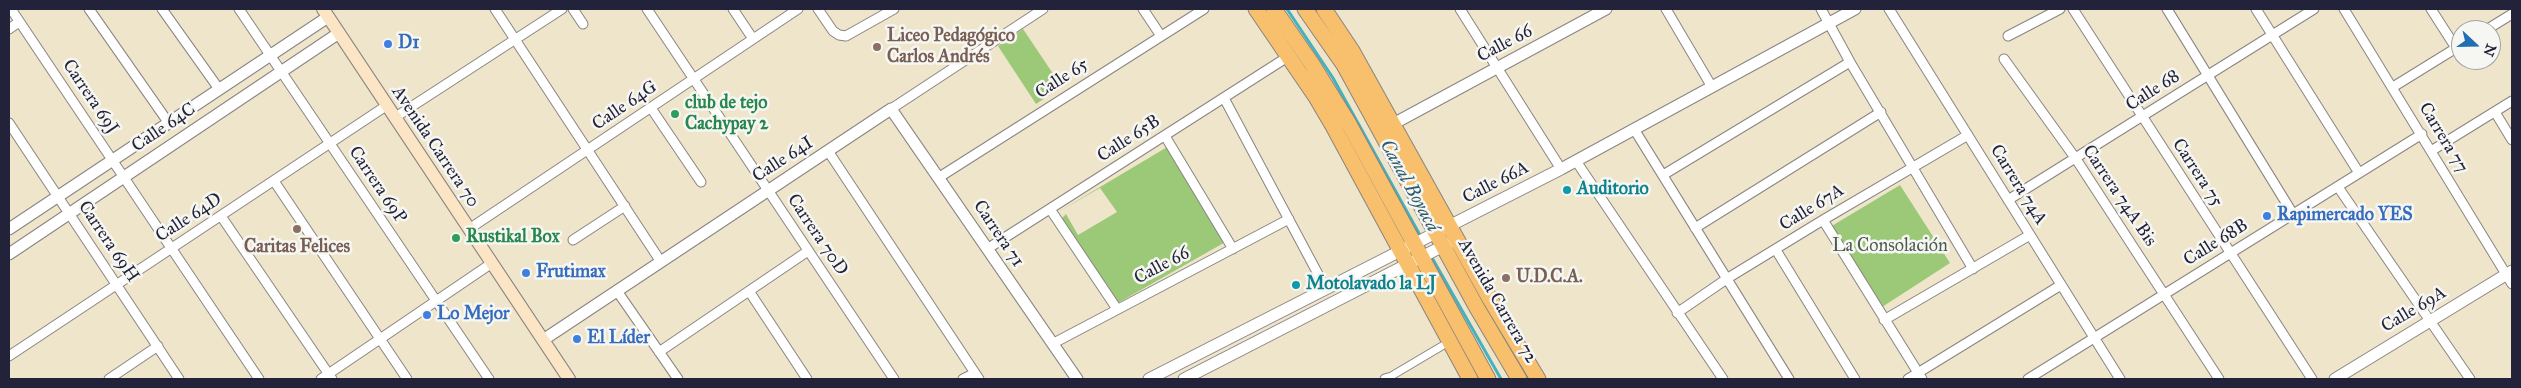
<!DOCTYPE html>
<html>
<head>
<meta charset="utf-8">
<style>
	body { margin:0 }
	#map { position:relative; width:2521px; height:388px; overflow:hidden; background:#efe5cb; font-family:"IM FELL Great Primer",serif }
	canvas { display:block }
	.frame { position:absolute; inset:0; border:10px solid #22223b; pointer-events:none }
	.north { position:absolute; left:2451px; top:20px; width:50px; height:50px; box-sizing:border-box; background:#f6f6f2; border:1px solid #a1a1a9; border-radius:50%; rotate:111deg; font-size:14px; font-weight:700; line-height:20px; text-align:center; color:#22223b }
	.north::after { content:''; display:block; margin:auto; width:18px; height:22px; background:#1f6fb2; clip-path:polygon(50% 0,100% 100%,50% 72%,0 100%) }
</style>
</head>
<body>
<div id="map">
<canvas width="2521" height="388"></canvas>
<div class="frame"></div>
<div class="north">N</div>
</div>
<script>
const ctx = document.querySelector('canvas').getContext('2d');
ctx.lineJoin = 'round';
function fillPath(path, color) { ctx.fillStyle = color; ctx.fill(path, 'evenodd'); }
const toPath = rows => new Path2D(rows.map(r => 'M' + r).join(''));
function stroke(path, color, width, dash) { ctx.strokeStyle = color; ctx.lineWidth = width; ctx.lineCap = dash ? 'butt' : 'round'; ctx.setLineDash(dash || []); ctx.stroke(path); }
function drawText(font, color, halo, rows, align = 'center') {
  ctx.font = font + ' "IM FELL Great Primer",serif'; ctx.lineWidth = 5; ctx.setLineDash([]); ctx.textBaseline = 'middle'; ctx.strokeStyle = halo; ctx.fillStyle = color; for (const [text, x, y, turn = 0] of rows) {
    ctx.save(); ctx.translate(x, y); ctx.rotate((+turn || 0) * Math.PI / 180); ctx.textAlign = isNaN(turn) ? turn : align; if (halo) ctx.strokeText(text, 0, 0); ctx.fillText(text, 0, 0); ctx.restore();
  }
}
fillPath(toPath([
	[1023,29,1062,87,1036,104,998,46],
	[1174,143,1229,240,1116,304,1060,220,1066,214,1078,235,1117,212,1100,188,1058,212],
	[1900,185,1950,263,1879,309,1830,227]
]), '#9bc977');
stroke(toPath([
	[1287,9,1333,78,1421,237],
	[1431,256,1501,379]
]), '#43b2bd', 3);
const pedestrian = toPath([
	[1388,378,1442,346]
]);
const minor = toPath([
	[11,9,259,379],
	[89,9,168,122],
	[162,9,219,89],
	[239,9,489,379],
	[495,9,661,262],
	[573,9,583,24],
	[647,9,894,379],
	[733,9,753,39],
	[818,9,833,31,839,35,846,36,894,9],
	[1143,9,1161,36],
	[1460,9,1561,169],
	[1666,9,1712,87],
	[1821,9,1850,62,1973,269],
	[1889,9,2120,379],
	[2073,9,2312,379],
	[2167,9,2293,214],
	[2256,9,2359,173],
	[2344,9,2512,284],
	[2431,9,2456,48],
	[9,29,19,22],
	[2486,30,2512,14],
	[2008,36,2060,9],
	[2004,59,2076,159,2219,379],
	[2393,87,2461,45],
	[1224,98,1326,289],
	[651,108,701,182],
	[891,109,1043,9],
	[2495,112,2512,140],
	[394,118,562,9],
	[9,123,179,379],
	[1634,129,1789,379],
	[1165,136,1233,249],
	[828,151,979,379],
	[2431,151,2512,101],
	[1576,161,1723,379],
	[1663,175,1850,62],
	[938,178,1204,9],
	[274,181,407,379],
	[2338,187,2470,379],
	[2008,200,2314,9],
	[1050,209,1117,309],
	[221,216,332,379],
	[1823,220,1922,379],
	[1695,228,1881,112],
	[469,229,798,9],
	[573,240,625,206],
	[987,249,1289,56],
	[1776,250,1855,379],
	[617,291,678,379],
	[749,291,807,379],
	[1677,313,1728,278,1823,220,1968,135],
	[1884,320,2030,235],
	[1052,344,1289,219],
	[659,352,808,251],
	[9,356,386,106],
	[109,379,158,346],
	[321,379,492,263],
	[963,379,975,373],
	[1385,379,1388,378],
	[1908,379,2061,285],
	[2028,379,2422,134]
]);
const tertiary = toPath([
	[1393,124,1606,9],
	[9,229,328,17],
	[9,254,339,33],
	[543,340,891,109,1077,379],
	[1149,379,1561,169,1855,9],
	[1184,379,1449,243],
	[2335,379,2512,271]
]);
const secondary = toPath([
	[323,9,569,379]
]);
const trunk = toPath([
	[1256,9,1316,97,1333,126,1470,379],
	[1274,9,1312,64,1349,124,1488,379],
	[1305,9,1344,65,1477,308,1519,379],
	[1324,9,1352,51,1490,299,1538,379]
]);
stroke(pedestrian, '#888483', 9);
stroke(minor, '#888483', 11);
stroke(tertiary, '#888483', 13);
stroke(secondary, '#888483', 14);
stroke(trunk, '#888483', 17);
stroke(pedestrian, '#fff', 7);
stroke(minor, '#fff', 9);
stroke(tertiary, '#fff', 11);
stroke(secondary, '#fce5c4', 12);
stroke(trunk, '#f8bf6c', 15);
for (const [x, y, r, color] of [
	[388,44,5,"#3f7fe0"],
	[877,47,5,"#8d6e63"],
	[675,114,5,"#2e9e5b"],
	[1567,190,5,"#0f9aa8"],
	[2267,216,5,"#3f7fe0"],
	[297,229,5,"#8d6e63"],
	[456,238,5,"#2e9e5b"],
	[526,273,5,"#3f7fe0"],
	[1506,278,5,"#8d6e63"],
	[1296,285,5,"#0f9aa8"],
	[427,315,5,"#3f7fe0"],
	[577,339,5,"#3f7fe0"]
]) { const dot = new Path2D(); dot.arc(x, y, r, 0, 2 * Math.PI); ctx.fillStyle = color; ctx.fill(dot); stroke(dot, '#f6f6f2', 2); }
drawText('bold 18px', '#785e54', '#f6f6f2', [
	["Liceo Pedagógico",887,37],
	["Carlos Andrés",887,58],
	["Caritas Felices",297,248,"center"],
	["U.D.C.A.",1516,278]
], 'left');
drawText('bold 18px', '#366cbe', '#f6f6f2', [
	["D1",398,44],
	["Rapimercado YES",2277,216],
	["Frutimax",536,273],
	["Lo Mejor",437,315],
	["El Líder",587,339]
], 'left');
drawText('18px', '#22223b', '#f6f6f2', [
	["Calle 66",1505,44,-28],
	["Calle 65",1062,79,-33],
	["Calle 68",2153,91,-33],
	["Carrera 69J",90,97,56],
	["Calle 64G",625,106,-34],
	["Calle 64C",164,128,-34],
	["Carrera 77",2443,138,59],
	["Calle 65B",1129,139,-33],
	["Avenida Carrera 70",435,147,56],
	["Calle 64I",783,160,-33],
	["Carrera 75",2197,173,57],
	["Calle 66A",1496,183,-27],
	["Carrera 69P",377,185,56],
	["Carrera 74A",2018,185,58],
	["Carrera 74A Bis",2119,196,56],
	["Calle 67A",1812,208,-32],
	["Calle 64D",189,218,-33],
	["Carrera 71",998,234,56],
	["Carrera 70D",817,235,56],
	["Carrera 69H",108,242,56],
	["Calle 68B",2216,243,-32],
	["Calle 66",1162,266,-28],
	["Avenida Carrera 72",1497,301,60],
	["Calle 69A",2414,310,-31]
]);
drawText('bold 18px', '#27864d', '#f6f6f2', [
	["club de tejo",685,104],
	["Cachypay 2",685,125],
	["Rustikal Box",466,238]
], 'left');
drawText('bold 18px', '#0d838f', '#f6f6f2', [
	["Auditorio",1577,190],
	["Motolavado la LJ",1306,285]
], 'left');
drawText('18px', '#4c5c50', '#f6f6f2', [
	["La Consolación",1890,247]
]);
drawText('italic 19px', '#2f5c6f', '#f6f6f2', [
	["Canal Boyacá",1409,186,61]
]);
</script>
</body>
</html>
